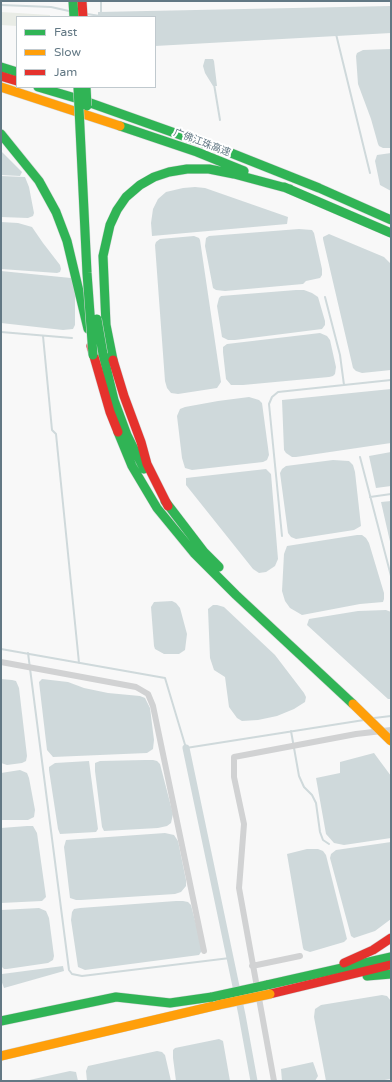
<!DOCTYPE html>
<html>
<head>
<meta charset="utf-8">
<style>
	body { margin:0 }
	#map { position:relative; width:392px; height:1082px; overflow:hidden; background:#f8f8f8; font-family:"Varela Round",sans-serif }
	canvas { display:block }
	.frame { position:absolute; inset:0; border:2px solid #627884; pointer-events:none }
	.legend { position:absolute; left:16px; top:16px; width:140px; height:72px; box-sizing:border-box; background:#fff; border:1px solid #c0c9ce; margin:0; padding:5px 7px; list-style:none; font-size:12px; color:#627884 }
	.legend li { display:flex; align-items:center; gap:8px; height:20px }
	.legend b { width:20px; border:1px solid #c0c9ce }
</style>
</head>
<body>
<div id="map">
<canvas width="392" height="1082"></canvas>
<div class="frame"></div>
<ul class="legend">
<li><b style="height:5px;background:#30b455"></b>Fast</li>
<li><b style="height:5px;background:#ff9f0a"></b>Slow</li>
<li><b style="height:5px;background:#e5322d"></b>Jam</li>
</ul>
</div>
<script>
const ctx = document.querySelector('canvas').getContext('2d');
ctx.lineJoin = 'round';
function fillPath(path, color) { ctx.fillStyle = color; ctx.fill(path, 'evenodd'); }
const toPath = rows => new Path2D(rows.map(r => 'M' + r).join(''));
function stroke(path, color, width, dash) { ctx.strokeStyle = color; ctx.lineWidth = width; ctx.lineCap = dash ? 'butt' : 'round'; ctx.setLineDash(dash || []); ctx.stroke(path); }
function drawText(font, color, halo, rows, align = 'center') {
  ctx.font = font + ' "Varela Round","Noto Sans SC",sans-serif'; ctx.lineWidth = 4; ctx.setLineDash([]); ctx.textBaseline = 'middle'; ctx.strokeStyle = halo; ctx.fillStyle = color; for (const [text, x, y, turn = 0] of rows) {
    ctx.save(); ctx.translate(x, y); ctx.rotate((+turn || 0) * Math.PI / 180); ctx.textAlign = isNaN(turn) ? turn : align; if (halo) ctx.strokeText(text, 0, 0); ctx.fillText(text, 0, 0); ctx.restore();
  }
}
fillPath(toPath([
	[1,12,50,15,50,17,17,17,17,26,1,25]
]), '#e9ece6');
fillPath(toPath([
	[391,6,391,33,155,46,155,17,98,17,98,12],
	[391,49,391,148,383,148,379,146,378,144,371,119,358,84,356,56,357,53,363,50],
	[205,59,213,59,214,61,217,86,213,86,205,73,203,66],
	[1,151,22,172,20,176,1,175],
	[391,153,391,191,380,185,375,161,377,155],
	[1,176,25,177,29,187,34,213,33,216,28,218,1,217],
	[195,187,205,188,288,217,287,224,152,236,151,223,153,209,158,199,166,192,183,188],
	[1,222,18,223,32,227,43,243,60,265,61,269,60,272,57,273,1,269],
	[299,229,312,230,314,233,322,269,322,275,320,278,306,281,303,284,225,291,216,290,213,288,205,246,206,238,209,236],
	[329,234,384,257,391,264,391,370,362,373,356,371,353,368,323,239,323,237],
	[194,236,199,238,200,240,221,382,217,388,178,394,171,393,167,388,165,381,155,245,156,242,160,239],
	[1,271,71,278,75,284,75,325,73,329,63,330,1,323],
	[296,290,304,290,312,293,318,297,325,321,325,325,322,329,235,340,228,340,222,337,217,306,219,298,221,296],
	[320,333,327,336,330,340,336,367,335,374,333,376,329,377,243,385,231,385,226,379,223,352,223,347,227,344],
	[391,389,391,443,296,457,292,457,286,453,284,450,282,400],
	[249,397,259,400,262,403,269,455,267,460,263,462,192,470,185,468,182,458,177,416,180,409,185,407,218,401],
	[391,452,391,486,376,488,369,456],
	[333,460,349,461,353,465,355,472,361,526,354,530,296,539,291,537,288,533,280,473,282,469,286,466],
	[266,469,271,474,278,559,275,566,266,572,259,573,253,569,186,485,186,478],
	[391,501,391,546,381,502],
	[357,535,362,535,366,538,369,543,384,593,384,599,383,602,360,604,302,615,290,608,285,601,282,591,284,554,287,546],
	[172,601,176,603,180,608,187,634,185,650,179,654,164,654,155,649,154,646,151,607,154,602],
	[213,605,217,605,224,607,275,655,304,693,306,697,305,702,294,709,277,716,258,720,242,721,237,718,229,707,225,677,214,670,210,658,208,609],
	[386,610,391,612,391,699,388,699,307,625,309,619,358,611],
	[1,679,12,680,16,681,19,688,27,756,26,761,22,763,7,765,1,763],
	[42,679,68,682,84,688,108,693,140,696,145,698,150,708,154,740,153,749,147,753,53,757,47,750,39,682],
	[374,753,391,776,391,838,344,845,334,843,326,834,316,778,340,773,340,762],
	[145,760,153,760,157,761,160,764,173,814,171,823,167,826,158,828,104,831,102,827,95,771,95,763,100,761],
	[89,761,98,829,96,832,60,834,58,829,49,770,49,767,55,763],
	[20,770,27,773,29,778,35,810,34,817,28,820,1,820,1,773],
	[27,826,33,826,37,833,46,897,42,901,1,903,1,828],
	[165,833,174,835,178,841,186,880,186,886,181,892,175,894,81,900,76,900,70,898,64,847,66,840],
	[391,842,391,919,375,931,354,938,351,936,330,858,331,854,336,850],
	[307,849,318,849,323,851,326,855,347,939,344,942,310,952,304,950,303,948,287,854],
	[176,901,183,901,188,902,191,905,202,948,201,952,199,955,85,970,78,967,71,920,72,912,74,909,80,908],
	[39,908,46,911,49,918,54,956,53,960,48,963,7,969,4,969,1,966,1,910],
	[63,966,64,971,4,988,1,980,2,974],
	[382,995,387,996,391,1001,391,1079,378,1081,326,1081,314,1017,315,1009,321,1005],
	[219,1039,223,1041,230,1081,176,1081,173,1058,173,1050,175,1048],
	[157,1051,162,1052,165,1055,171,1081,87,1081,86,1071,88,1066],
	[313,1062,318,1076,315,1081,282,1081,281,1069],
	[70,1071,76,1072,78,1081,25,1081]
]), '#cfd9db');
stroke(toPath([
	[101,1,101,14],
	[1,5,51,7,69,11],
	[87,14,100,16],
	[336,34,370,173],
	[214,84,220,120],
	[325,297,340,355,344,385],
	[1,332,72,338],
	[43,336,52,430,56,434,79,663],
	[360,457,391,576],
	[370,497,391,494],
	[282,536,269,404,272,397,278,392,391,380],
	[1,649,165,678,186,748,364,720],
	[28,653,69,970,72,974,82,976,230,958],
	[374,718,391,716],
	[291,731,299,776,304,787,312,795,316,803,320,832,323,840,329,844]
]), '#cfd9db', 2);
stroke(toPath([
	[186,748,242,1015,254,1081]
]), '#cfd9db', 7);
const fast = toPath([
	[73,1,74,17],
	[1,67,17,72],
	[38,87,82,100,231,153,319,188,391,220],
	[120,126,197,152,244,171],
	[1,134,39,181,56,212,67,241,88,329],
	[284,187,391,233],
	[103,354,114,400,127,435,144,469],
	[113,360,106,325,103,256,110,225,117,210,126,197,140,185,154,177,169,172,187,169,209,169,234,174,290,189],
	[118,432,132,466,157,508,194,553,236,595,353,704],
	[165,501,204,552,219,567],
	[367,976,391,974],
	[267,985,391,957],
	[1,1021,116,997,170,1003,212,997]
]);
const slow = toPath([
	[1,87,120,126],
	[1,1056,218,1005]
]);
const jam = toPath([
	[82,1,83,17],
	[1,76,17,81],
	[91,346,110,412,118,432],
	[113,360,124,396,141,442,147,464,168,506],
	[344,963,373,950,391,938],
	[270,994,390,965]
]);
stroke(fast, '#d3d5d6', 10);
stroke(slow, '#d3d5d6', 10);
stroke(jam, '#d3d5d6', 10);
stroke(toPath([
	[1,662,136,687,148,694,153,706,204,951],
	[252,966,300,956],
	[274,1081,239,888,244,824,234,777,234,757,356,734,391,730]
]), '#d1d2d3', 6);
stroke(fast, '#30b455', 9);
stroke(slow, '#ff9f0a', 9);
stroke(jam, '#e5322d', 9);
const fastBridge = toPath([
	[78,87,87,273,93,355],
	[86,87,87,106],
	[97,319,103,354],
	[212,997,267,985]
]);
const slowBridge = toPath([
	[353,704,391,741],
	[218,1005,270,994]
]);
stroke(fastBridge, '#d3d5d6', 10, []);
stroke(slowBridge, '#d3d5d6', 10, []);
stroke(fastBridge, '#30b455', 9);
stroke(slowBridge, '#ff9f0a', 9);
drawText('10px', '#627884', '#fff', [
	["广佛江珠高速",202,143,21]
]);
</script>
</body>
</html>
